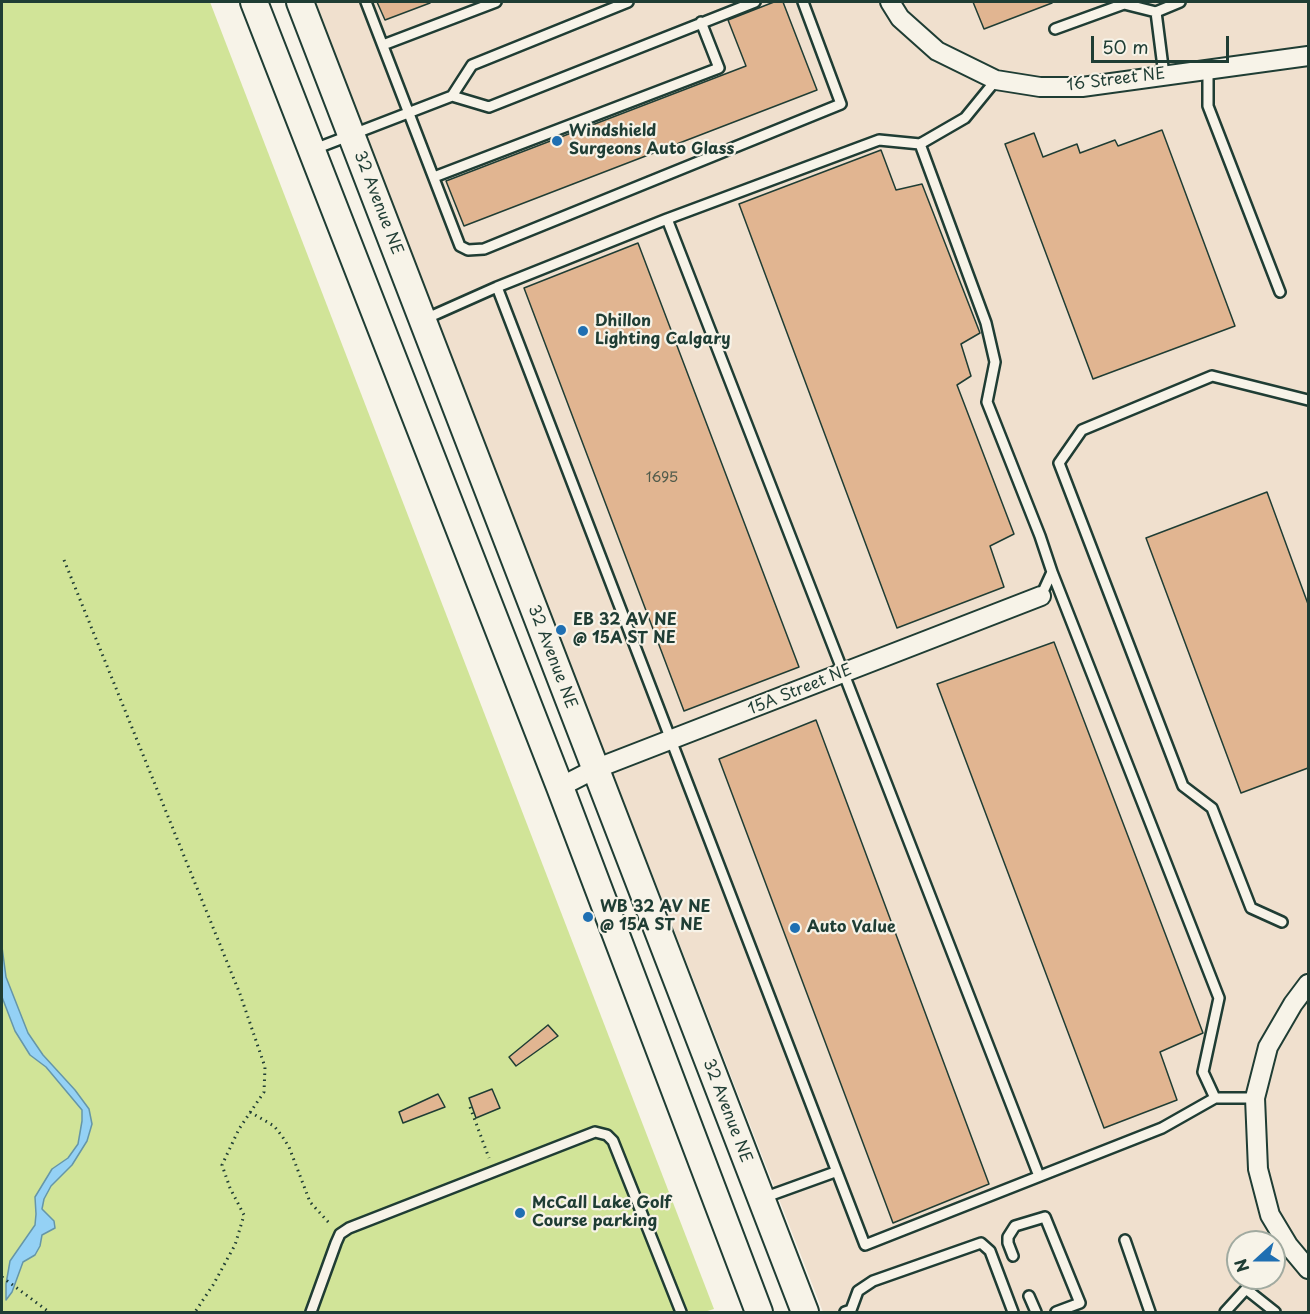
<!DOCTYPE html>
<html>
<head>
<meta charset="utf-8">
<style>
	body { margin:0 }
	#map { position:relative; width:1310px; height:1314px; overflow:hidden; background:#f7f3e8; font-family:"Playpen Sans",sans-serif }
	canvas { display:block }
	.frame { position:absolute; inset:0; border:3px solid #1f3d34; pointer-events:none }
	.north { position:absolute; left:1226px; top:1230px; width:60px; height:60px; box-sizing:border-box; background:#f7f3e8; border:2px solid #a1aaa0; border-radius:50%; rotate:249deg; font-size:16px; font-weight:700; line-height:24px; text-align:center; color:#1f3d34 }
	.north::after { content:''; display:block; margin:auto; width:21px; height:27px; background:#1f6fb2; clip-path:polygon(50% 0,100% 100%,50% 72%,0 100%) }
	.scale { position:absolute; left:1091px; top:36px; width:138px; height:27px; box-sizing:border-box; border:3px solid #1f3d34; border-top:0; padding-left:8px; font-size:18px; line-height:21px; white-space:nowrap; color:#1f3d34; -webkit-text-stroke:4px #f7f3e8; paint-order:stroke }
</style>
</head>
<body>
<div id="map">
<canvas width="1310" height="1314"></canvas>
<div class="frame"></div>
<div class="north">N</div>
<div class="scale">50 m</div>
</div>
<script>
const ctx = document.querySelector('canvas').getContext('2d');
ctx.lineJoin = 'round';
function fillPath(path, color) { ctx.fillStyle = color; ctx.fill(path, 'evenodd'); }
const toPath = rows => new Path2D(rows.map(r => 'M' + r).join(''));
function stroke(path, color, width, dash) { ctx.strokeStyle = color; ctx.lineWidth = width; ctx.lineCap = dash ? 'butt' : 'round'; ctx.setLineDash(dash || []); ctx.stroke(path); }
function drawText(font, color, halo, rows, align = 'center') {
  ctx.font = font + ' "Playpen Sans",sans-serif'; ctx.lineWidth = 4.5; ctx.setLineDash([]); ctx.textBaseline = 'middle'; ctx.strokeStyle = halo; ctx.fillStyle = color; for (const [text, x, y, turn = 0] of rows) {
    ctx.save(); ctx.translate(x, y); ctx.rotate((+turn || 0) * Math.PI / 180); ctx.textAlign = isNaN(turn) ? turn : align; if (halo) ctx.strokeText(text, 0, 0); ctx.fillText(text, 0, 0); ctx.restore();
  }
}
fillPath(toPath([
	[312,2,1308,2,1308,1312,823,1312],
	[1238,1242,1274,1242,1274,1278,1238,1278]
]), '#f0e0ce');
fillPath(toPath([
	[2,2,210,2,714,1309,704,1312,2,1312]
]), '#d1e498');
const water = toPath([
	[2,947,6,977,28,1033,43,1055,75,1090,89,1109,92,1124,87,1141,72,1165,51,1186,44,1199,42,1209,54,1221,55,1228,42,1235,40,1246,35,1255,23,1262,12,1292,6,1300,6,1284,10,1261,35,1225,36,1214,35,1197,52,1169,68,1158,78,1144,82,1121,82,1110,46,1067,30,1055,15,1031,2,997,2,947]
]);
fillPath(water, '#94d1f5');
stroke(water, '#6596a8', 1.5);
const building = toPath([
	[377,2,430,2,430,3,385,20,377,2],
	[774,2,783,2,817,90,464,226,446,181,746,66,728,20,774,2],
	[973,2,1052,2,1052,3,984,29,973,2],
	[1162,130,1235,326,1093,379,1005,144,1034,133,1043,157,1077,144,1080,153,1115,140,1118,146,1162,130],
	[881,150,896,190,922,184,980,333,961,344,971,376,957,385,1014,534,990,546,1004,587,897,628,739,204,881,150],
	[638,243,799,667,684,711,524,288,638,243],
	[1267,492,1308,604,1308,768,1241,793,1146,538,1267,492],
	[1054,642,1203,1033,1160,1052,1177,1100,1104,1128,937,684,1054,642],
	[816,720,989,1184,893,1223,719,759,816,720],
	[548,1025,558,1036,516,1066,509,1057,548,1025],
	[492,1089,500,1108,476,1118,469,1098,492,1089],
	[438,1094,445,1107,403,1123,399,1112,438,1094]
]);
fillPath(building, '#e1b591');
stroke(building, '#1f3d34', 1.5);
const service = toPath([
	[366,2,460,246,468,250,484,249,841,104,803,2],
	[1055,29,1124,4,1156,12],
	[383,45,496,2],
	[1208,69,1208,106,1280,292],
	[1164,75,1156,12,1180,2],
	[996,80,965,118,920,144,986,323,995,362,987,402,1040,536,1052,572,1041,596],
	[452,96,472,65,628,2],
	[312,150,452,96,489,107,755,2],
	[434,177,719,68,701,22],
	[667,219,1039,1176],
	[497,287,667,219,879,140,920,144],
	[425,319,497,287,865,1245,1162,1128,1215,1098],
	[1052,572,1219,998,1203,1072,1215,1098,1255,1098],
	[1282,922,1251,908,1212,808,1183,786,1059,463,1082,430,1212,376,1308,400],
	[763,1198,835,1172],
	[1125,1240,1150,1312],
	[1013,1256,1008,1243,1008,1237,1015,1226,1045,1217,1080,1303,1056,1312],
	[1274,1259,1288,1245],
	[1246,1289,1275,1312],
	[1029,1296,1036,1312],
	[311,1312,336,1243,340,1234,349,1228,595,1132,607,1135,613,1141,681,1312],
	[845,1312,851,1310,858,1291,873,1281,981,1243,990,1251,1013,1312],
	[1225,1312,1256,1278]
]);
const minor = toPath([
	[890,2,900,18,937,51,996,80,1040,87,1082,87,1308,56],
	[560,787,595,769,1041,596],
	[1308,984,1293,1004,1268,1047,1255,1098,1258,1169,1270,1215,1288,1245,1308,1269]
]);
const secondary = toPath([
	[254,2,560,787,759,1312],
	[300,2,805,1312]
]);
stroke(service, '#1f3d34', 14);
stroke(minor, '#1f3d34', 22);
stroke(secondary, '#1f3d34', 30);
stroke(toPath([
	[64,560,240,994,265,1067,264,1092,239,1129,222,1165,230,1188,244,1215,235,1245,213,1285,195,1312],
	[470,1107,489,1158],
	[250,1112,274,1126,282,1136,289,1147,310,1202,330,1224],
	[2,1277,49,1312]
]), '#1f3d34', 3, [1.5, 4.5]);
stroke(service, '#f7f3e8', 9);
stroke(minor, '#f7f3e8', 18);
stroke(secondary, '#f7f3e8', 26);
for (const [x, y, r, color] of [
	[557,141,6,"#1f6fb2"],
	[583,331,6,"#1f6fb2"],
	[561,630,6,"#1f6fb2"],
	[588,917,6,"#1f6fb2"],
	[795,928,6,"#1f6fb2"],
	[520,1213,6,"#1f6fb2"]
]) { const dot = new Path2D(); dot.arc(x, y, r, 0, 2 * Math.PI); ctx.fillStyle = color; ctx.fill(dot); stroke(dot, '#f7f3e8', 2); }
drawText('14px', '#505b4b', null, [
	["1695",662,478]
]);
drawText('16px', '#1f3d34', '#f7f3e8', [
	["16 Street NE",1116,80,-7],
	["32 Avenue NE",378,203,69],
	["32 Avenue NE",552,657,69],
	["15A Street NE",800,690,-22],
	["32 Avenue NE",727,1111,69]
]);
drawText('bold 16px', '#1f3d34', '#f7f3e8', [
	["Windshield",569,132],
	["Surgeons Auto Glass",569,150],
	["Dhillon",595,322],
	["Lighting Calgary",595,340],
	["EB 32 AV NE",573,621],
	["@ 15A ST NE",573,639],
	["WB 32 AV NE",600,908],
	["@ 15A ST NE",600,926],
	["Auto Value",807,928],
	["McCall Lake Golf",532,1204],
	["Course parking",532,1222]
], 'left');
</script>
</body>
</html>
